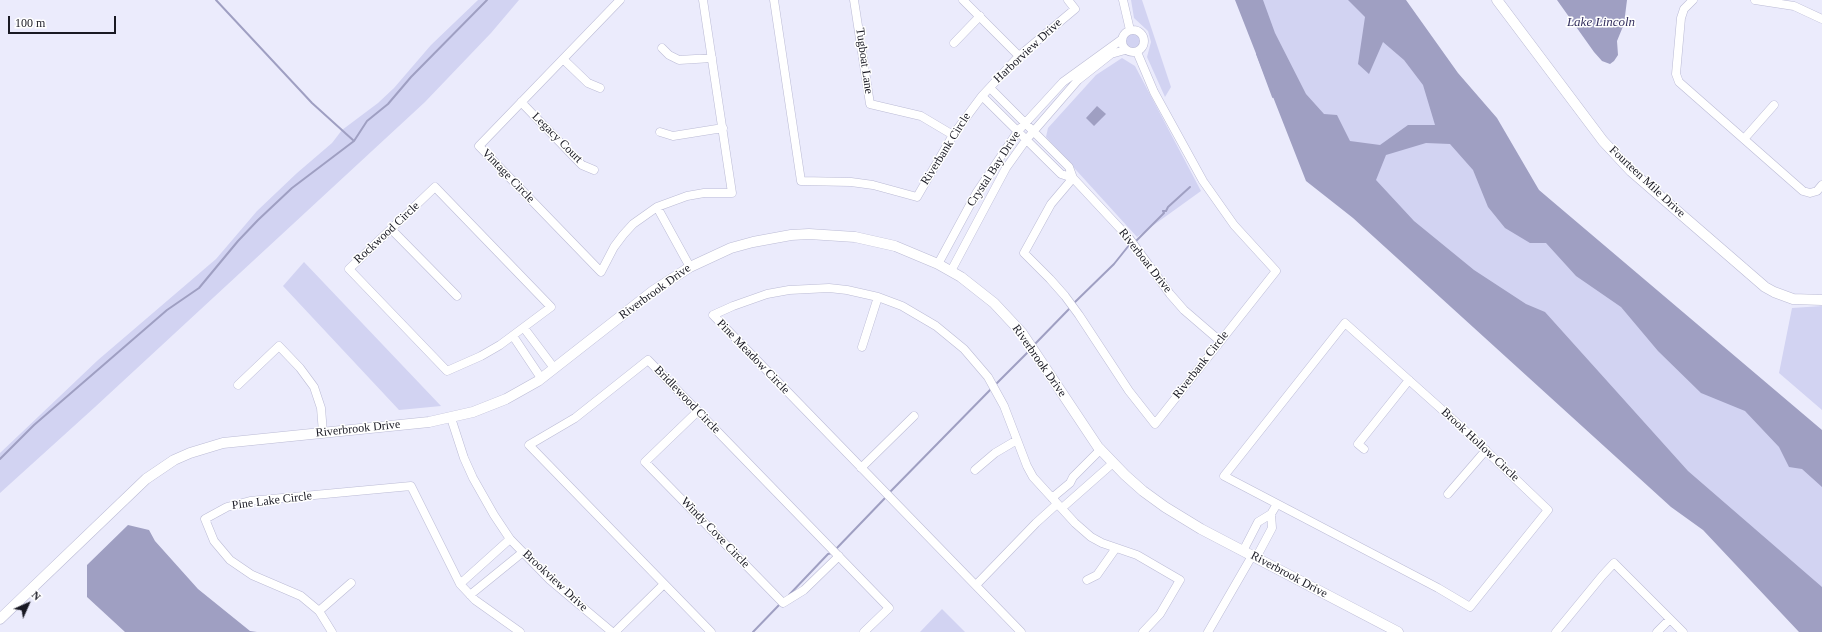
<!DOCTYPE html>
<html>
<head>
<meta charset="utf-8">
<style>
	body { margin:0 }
	#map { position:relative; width:1822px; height:632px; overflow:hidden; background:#ebebfc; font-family:Georgia,serif }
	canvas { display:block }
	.north { position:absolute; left:8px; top:584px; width:40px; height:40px; -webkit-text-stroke:3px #fff; paint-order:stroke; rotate:45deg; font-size:11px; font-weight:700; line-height:16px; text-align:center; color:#191923 }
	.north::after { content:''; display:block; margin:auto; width:14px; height:18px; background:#191923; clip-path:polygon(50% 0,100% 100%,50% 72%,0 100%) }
	.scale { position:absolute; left:8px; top:16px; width:108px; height:18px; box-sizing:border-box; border:2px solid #191923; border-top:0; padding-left:5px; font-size:12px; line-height:14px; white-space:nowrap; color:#191923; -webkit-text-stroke:3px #fff; paint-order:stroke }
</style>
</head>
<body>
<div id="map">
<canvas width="1822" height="632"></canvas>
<div class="north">N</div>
<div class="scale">100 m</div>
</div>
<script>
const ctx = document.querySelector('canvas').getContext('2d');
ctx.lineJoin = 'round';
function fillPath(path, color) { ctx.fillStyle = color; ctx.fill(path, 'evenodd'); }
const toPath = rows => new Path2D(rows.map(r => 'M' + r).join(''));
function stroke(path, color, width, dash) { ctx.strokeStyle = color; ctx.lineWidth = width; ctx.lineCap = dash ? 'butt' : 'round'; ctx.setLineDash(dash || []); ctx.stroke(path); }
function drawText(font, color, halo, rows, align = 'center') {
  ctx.font = font + ' Georgia,serif'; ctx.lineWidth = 3; ctx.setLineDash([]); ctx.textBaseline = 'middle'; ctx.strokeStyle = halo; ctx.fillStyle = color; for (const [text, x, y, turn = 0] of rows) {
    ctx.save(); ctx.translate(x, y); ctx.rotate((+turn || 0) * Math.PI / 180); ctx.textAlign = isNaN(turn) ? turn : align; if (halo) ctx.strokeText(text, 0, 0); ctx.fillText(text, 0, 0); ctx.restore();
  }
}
fillPath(toPath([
	[478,0,519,0,491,33,425,102,95,407,0,493,0,453,98,360,216,259,257,211,297,173,332,143,342,130,378,103,394,88,431,45],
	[1131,0,1142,0,1171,87,1165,97,1147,57,1151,42,1148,31,1134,18],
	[1261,0,1367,0,1433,84,1822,473,1822,611,1376,199,1298,100],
	'1124 42a9 9 0 1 1 18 0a9 9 0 1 1-18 0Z',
	[1122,58,1135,66,1201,191,1137,237,1046,137,1048,128,1096,75],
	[304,262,441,406,399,410,283,286],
	[1822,306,1822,410,1779,373,1792,308],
	[942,609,965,632,919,632,920,632]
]), '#d2d3f2');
fillPath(toPath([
	[1235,0,1263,0,1275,33,1306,94,1324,114,1337,115,1350,141,1380,145,1408,125,1435,125,1423,85,1404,60,1383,42,1369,74,1358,64,1365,17,1348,0,1406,0,1458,73,1497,118,1539,190,1822,430,1822,487,1802,469,1789,467,1779,447,1745,411,1701,393,1658,351,1621,307,1576,276,1546,243,1530,243,1505,228,1488,207,1473,170,1450,144,1426,143,1386,155,1376,180,1414,221,1474,270,1526,304,1545,312,1688,471,1822,587,1822,632,1799,632,1703,530,1671,507,1353,218,1306,181],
	[1557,0,1627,0,1624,24,1617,41,1618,55,1614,61,1610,64,1602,61,1594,52],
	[1097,106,1106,114,1094,126,1086,118],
	[128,525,149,530,155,541,198,589,250,631,257,632,125,632,87,597,87,565]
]), '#9f9fc2');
stroke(toPath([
	[216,0,312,103,354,141],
	[1257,54,1273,97],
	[1135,242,1164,213,1163,211,1166,211,1168,207,1190,187],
	[1074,303,1114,264,1130,244],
	[1034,345,1070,308],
	[995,385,1030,350],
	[0,459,34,425,167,310,199,288,238,241,258,220,292,188,354,141,367,121,388,104,411,77,487,0],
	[889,493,992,388],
	[835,550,886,497],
	[789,595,828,554,832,553],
	[753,632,780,604]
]), '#9f9fc2', 2);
const minor = toPath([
	[620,0,479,146,601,272,614,247,623,235,633,224,657,207,687,196,704,193,732,193,703,0],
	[774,0,801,181,851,182,873,185,917,197,953,135,982,96,1019,56,1075,9,1068,0],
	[854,0,870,104,921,116,953,135],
	[963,0,1019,56],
	[1123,0,1130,30],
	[1693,0,1684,9,1681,18,1676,74,1679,82,1803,191,1810,193,1817,191,1822,185],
	[1755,0,1794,6,1822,19],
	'1122 41a11 11 0 1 1 22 0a11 11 0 1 1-22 0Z',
	[954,43,980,16],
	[662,48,669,55,679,60,712,58],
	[563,59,588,83,600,88],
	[990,88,1069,167,1073,178,1129,238,1170,294,1184,310,1220,341],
	[982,96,1061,174,1073,178],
	[521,102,582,165,594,170],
	[660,132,673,136,723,128],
	[1744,139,1774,105],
	[1073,178,1051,204,1024,253,1050,279,1065,296,1079,315,1129,391,1155,424,1276,271,1234,225,1203,181,1154,92,1137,52],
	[435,187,551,307,500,345,481,356,447,371,349,269,435,187],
	[657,207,690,267],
	[391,229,457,296],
	[938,264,977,192,1018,131,1063,82,1121,40],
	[951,271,1006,168,1026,140,1078,80,1111,54,1125,50],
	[1345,323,1458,424,1548,510,1470,607,1438,588,1224,476,1345,323],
	[524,328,554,368],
	[513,336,541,378],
	[862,347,878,297],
	[238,385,279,346,300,368,314,387,321,408,323,433],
	[698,411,645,462,783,603,804,590,839,556],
	[451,418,464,458,473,478,494,515,510,539,550,580,612,632],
	[1364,449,1358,444,1409,380],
	[861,468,914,416],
	[975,470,995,453,1017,440],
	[1448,494,1486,450],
	[1052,498,1070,483,1073,477,1101,449],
	[1062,508,1113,463],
	[1243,551,1258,522,1271,514],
	[1256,558,1272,528,1271,514,1277,504],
	[1087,580,1097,575,1116,548],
	[460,584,510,539],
	[976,585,1036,523,1057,504],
	[470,595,523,552],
	[319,611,351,583],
	[332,632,319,611,301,596,252,575,230,560,214,541,205,519,227,507,250,501,411,486,460,584,475,600,520,632],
	[615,632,664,584],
	[711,632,529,445,575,418,648,360,889,608,864,632],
	[1021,632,713,315,733,306,767,294,789,290,829,288,847,290,878,297,902,306,936,326,964,349,988,377,1004,406,1027,466,1033,477,1075,523,1091,537,1102,543,1137,555,1180,580,1160,614,1143,632],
	[1208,632,1252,556],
	[1556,632,1602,576,1614,563,1683,632],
	[1657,632,1670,619]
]);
const tertiary = toPath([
	[1497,0,1603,141,1631,171,1765,287,1774,292,1793,299,1822,300],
	[0,619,146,479,174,460,190,453,223,443,429,422,473,412,506,399,538,381,653,291,690,267,731,248,753,242,791,235,809,234,855,237,895,246,938,264,961,277,994,303,1022,333,1098,447,1125,475,1143,491,1165,507,1201,529,1398,632]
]);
stroke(minor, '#bbbbd5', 9);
stroke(tertiary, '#bbbbd5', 11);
stroke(minor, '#fff', 8);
stroke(tertiary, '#fff', 10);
drawText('12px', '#191923', '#fff', [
	["Harborview Drive",1028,51,-43],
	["Tugboat Lane",864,61,82],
	["Legacy Court",557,138,45],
	["Riverbank Circle",946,149,-58],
	["Crystal Bay Drive",994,169,-57],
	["Vintage Circle",508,176,46],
	["Fourteen Mile Drive",1647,182,43],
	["Rockwood Circle",387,233,-43],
	["Riverboat Drive",1145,261,52],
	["Riverbrook Drive",655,292,-36],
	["Pine Meadow Circle",753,357,46],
	["Riverbrook Drive",1039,361,55],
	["Riverbank Circle",1201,365,-52],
	["Bridlewood Circle",687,400,46],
	["Riverbrook Drive",358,429,-6],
	["Brook Hollow Circle",1480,445,43],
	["Pine Lake Circle",272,501,-7],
	["Windy Cove Circle",715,533,46],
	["Riverbrook Drive",1289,575,28],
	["Brookview Drive",555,581,43]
]);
drawText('italic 13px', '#34305f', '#fff', [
	["Lake Lincoln",1601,23]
]);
</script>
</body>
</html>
